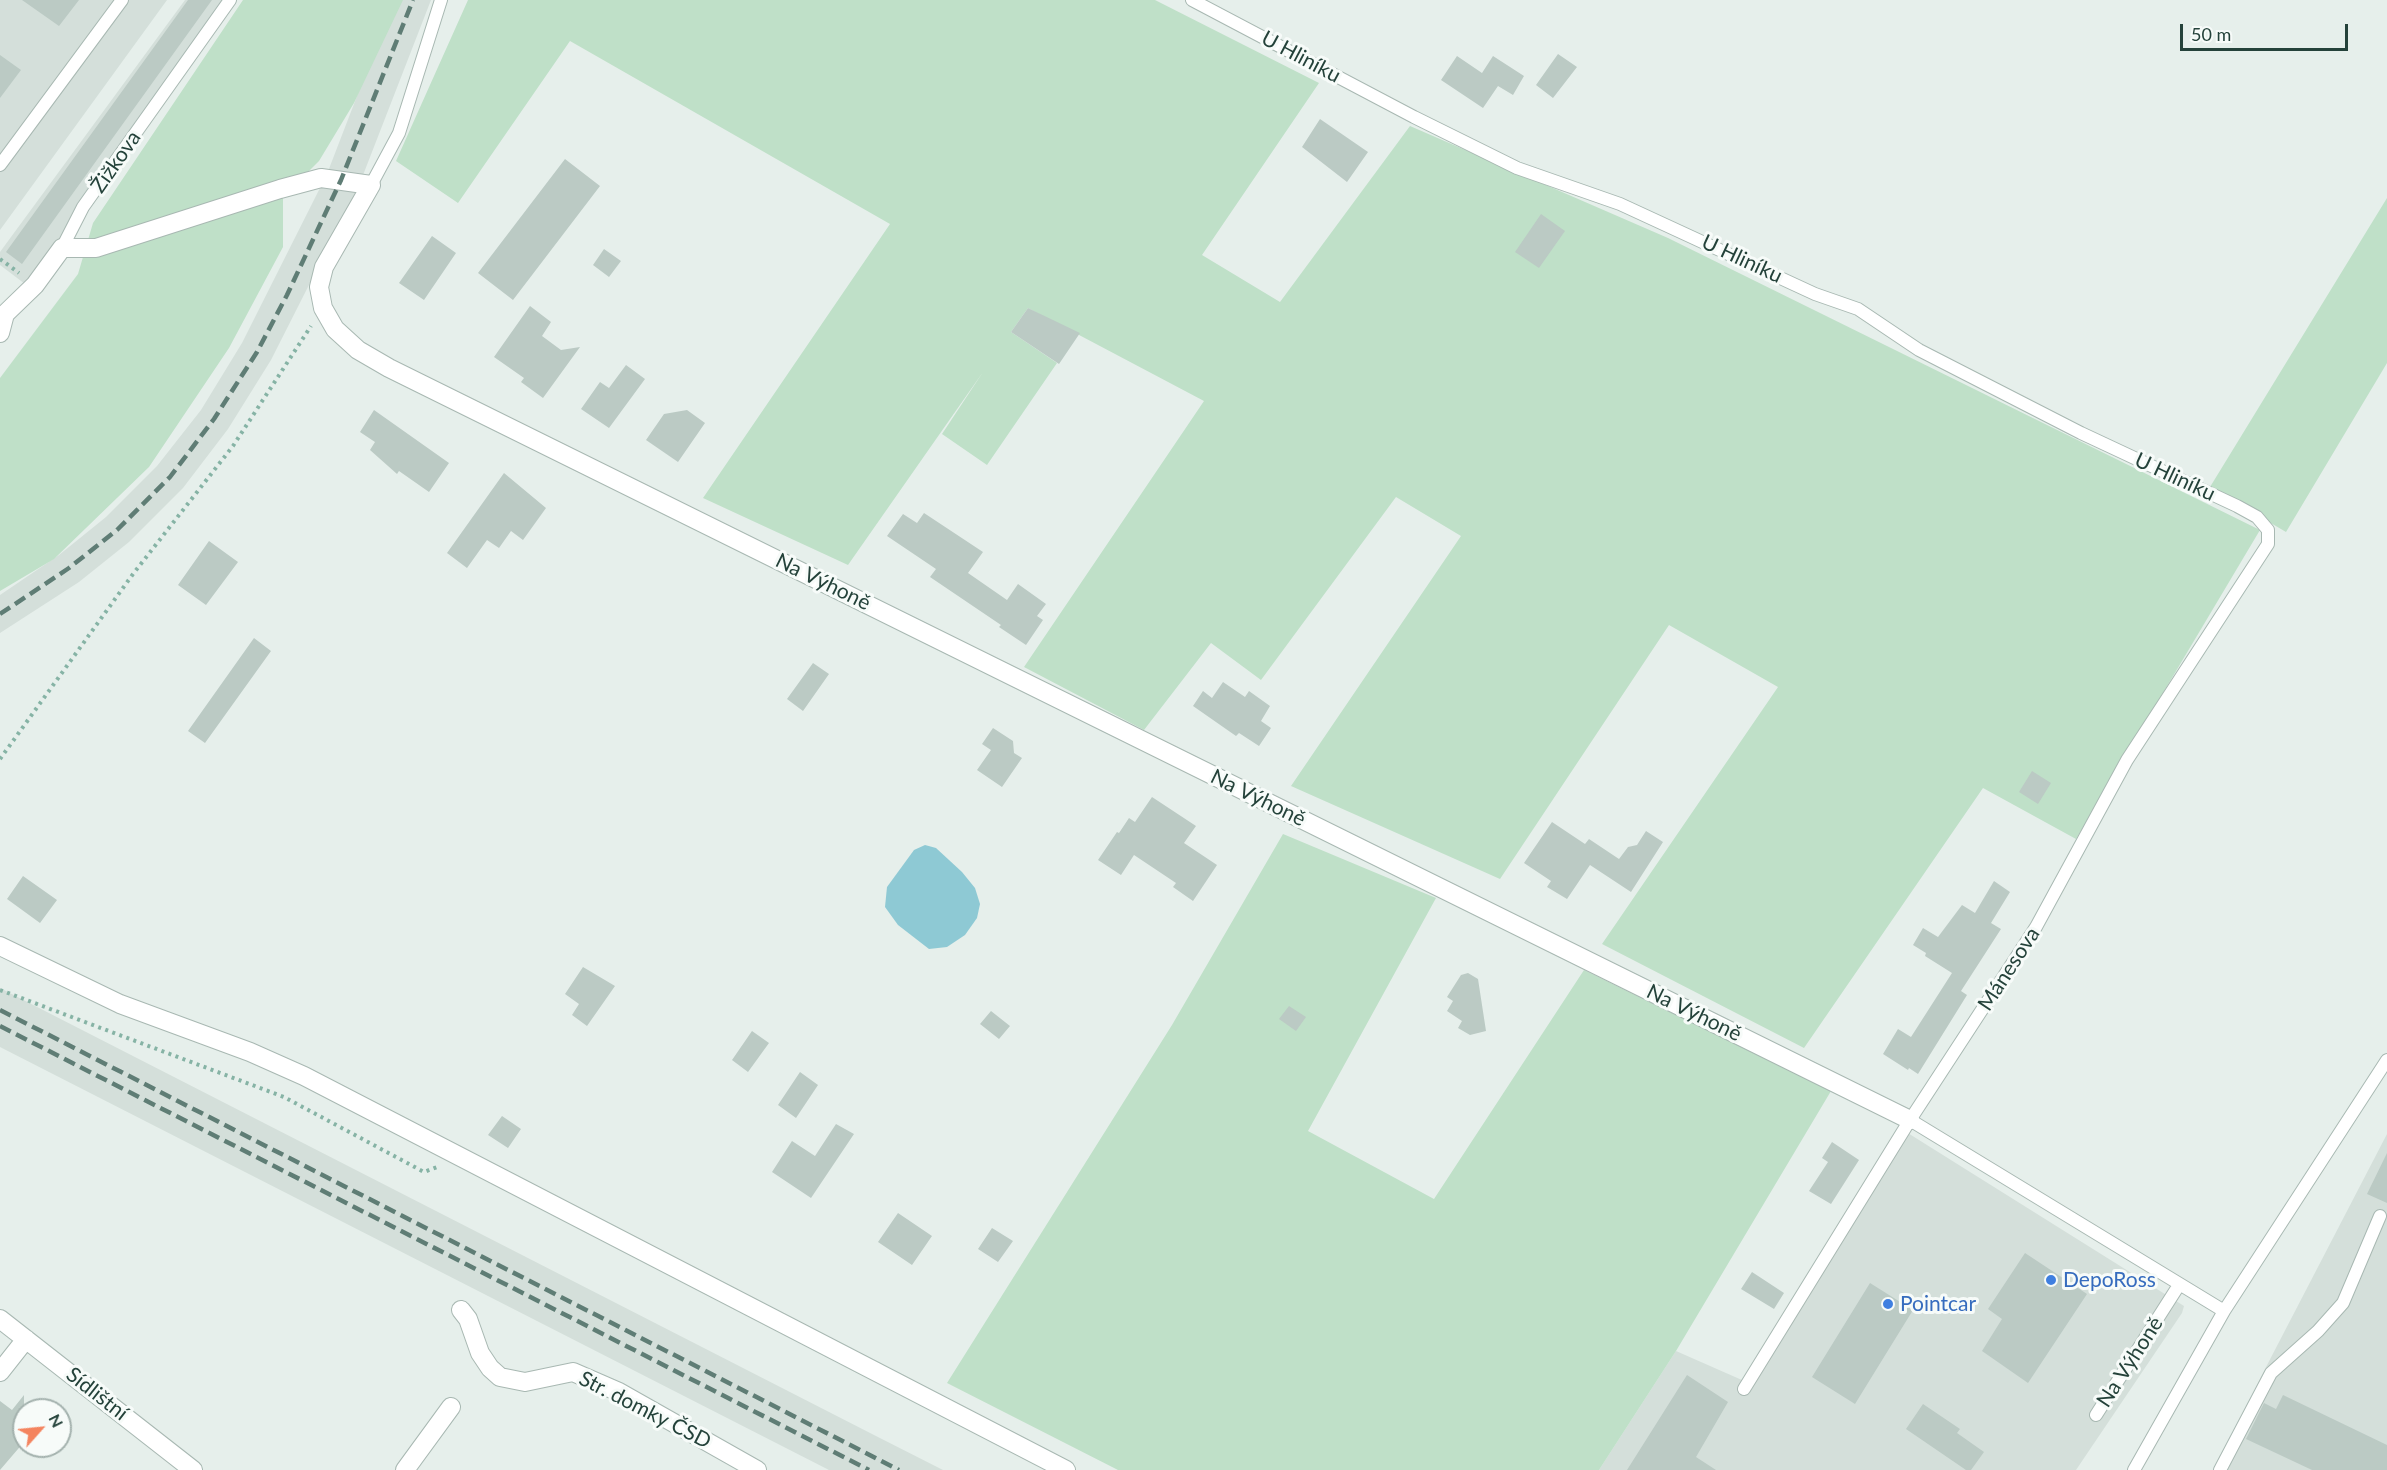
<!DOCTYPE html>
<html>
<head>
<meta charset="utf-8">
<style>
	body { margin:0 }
	#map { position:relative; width:2387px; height:1470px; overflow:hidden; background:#e6efeb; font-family:Lato,sans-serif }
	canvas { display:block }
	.north { position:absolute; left:12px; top:1398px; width:60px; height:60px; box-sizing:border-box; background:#f7fbf9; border:2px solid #a3b1ad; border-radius:50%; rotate:63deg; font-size:16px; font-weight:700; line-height:24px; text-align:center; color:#24423a }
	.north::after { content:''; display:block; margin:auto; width:21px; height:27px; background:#f4845f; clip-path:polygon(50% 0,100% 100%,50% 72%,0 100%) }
	.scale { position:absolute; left:2180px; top:24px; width:168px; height:27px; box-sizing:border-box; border:3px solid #24423a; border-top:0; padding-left:8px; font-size:18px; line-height:21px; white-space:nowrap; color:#24423a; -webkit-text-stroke:4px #f7fbf9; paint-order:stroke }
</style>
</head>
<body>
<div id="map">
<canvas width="2387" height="1470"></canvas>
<div class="north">N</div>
<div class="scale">50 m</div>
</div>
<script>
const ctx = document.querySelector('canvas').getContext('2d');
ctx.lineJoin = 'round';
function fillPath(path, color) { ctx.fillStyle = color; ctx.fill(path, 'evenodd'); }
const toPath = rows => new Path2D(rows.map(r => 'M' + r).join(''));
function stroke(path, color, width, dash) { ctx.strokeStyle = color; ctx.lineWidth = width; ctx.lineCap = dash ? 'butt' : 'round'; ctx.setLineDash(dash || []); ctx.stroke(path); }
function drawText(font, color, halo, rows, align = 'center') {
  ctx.font = font + ' Lato,sans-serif'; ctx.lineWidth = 6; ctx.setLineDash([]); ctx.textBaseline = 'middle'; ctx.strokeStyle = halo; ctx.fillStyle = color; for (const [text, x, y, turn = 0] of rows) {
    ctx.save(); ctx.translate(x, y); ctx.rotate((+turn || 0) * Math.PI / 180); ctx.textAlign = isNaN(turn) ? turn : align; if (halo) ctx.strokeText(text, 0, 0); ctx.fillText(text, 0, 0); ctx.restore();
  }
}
fillPath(toPath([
	[0,0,167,0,0,230],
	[185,0,232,0,29,287,0,265,0,252],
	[394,0,431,0,358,188,271,360,228,429,183,488,129,542,79,582,0,633,0,595,59,555,106,517,157,466,201,410,242,343,327,174],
	[0,988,874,1435,943,1470,829,1470,0,1047],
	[1903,1130,2184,1306,2182,1313,2076,1470,1599,1470,1676,1351,1751,1384],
	[2387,1134,2387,1470,2215,1470,2265,1369]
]), '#d4dfda');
fillPath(toPath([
	[243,0,403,0,354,103,319,161,283,197,283,247,229,348,149,467,54,559,0,591,0,378,78,274,93,223],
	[468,0,1155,0,1319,83,1202,255,1280,302,1410,126,1668,238,2260,530,2076,839,1983,788,1804,1048,1602,944,1778,687,1669,625,1500,879,1291,786,1461,536,1396,497,1261,680,1211,643,1144,730,1024,667,1204,401,1028,308,1011,332,1057,363,987,465,942,434,983,372,848,565,703,498,890,224,570,41,458,203,396,161],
	[2387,198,2387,363,2286,532,2210,487],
	[1283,834,1436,898,1308,1131,1434,1199,1584,970,1831,1091,1676,1351,1599,1470,1118,1470,947,1383,1172,1025]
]), '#bfe0c8');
fillPath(toPath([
	[925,845,936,848,962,872,975,888,980,904,977,918,965,935,947,947,929,949,898,925,885,907,887,887,914,850]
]), '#8ec9d4');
fillPath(toPath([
	[22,0,79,0,59,26],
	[188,0,212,0,22,264,6,252],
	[1558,54,1577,67,1553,98,1536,85],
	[0,55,21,70,0,98],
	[1457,56,1482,73,1493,56,1524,76,1513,95,1498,86,1483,108,1441,80],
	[1320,119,1368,152,1347,182,1302,147],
	[565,159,600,186,513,300,478,273],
	[1541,214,1565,231,1539,268,1515,252],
	[432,236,456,253,424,300,399,283],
	[604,249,621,261,609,277,593,265],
	[530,306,551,322,542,336,561,350,580,347,543,398,521,382,524,378,494,357],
	[1028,308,1080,333,1059,364,1011,332],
	[626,365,645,379,609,428,581,409,600,382,609,388],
	[374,410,449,463,429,492,399,471,397,474,370,450,375,442,360,432],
	[687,410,705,423,678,462,646,440,664,414],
	[504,473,546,508,523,540,511,531,499,548,487,540,467,568,447,553],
	[924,513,983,552,968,573,1007,600,1018,584,1046,604,1037,616,1043,620,1026,645,999,627,1001,625,930,577,936,569,887,536,903,514,917,523],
	[209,541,238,562,206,605,178,585],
	[254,638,271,651,205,743,188,731],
	[813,663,829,674,803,711,787,699],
	[1223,682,1245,697,1249,691,1270,706,1261,721,1271,728,1259,746,1239,733,1236,736,1193,706,1203,691,1212,698],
	[993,728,1013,741,1014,753,1022,758,1002,787,977,770,991,750,982,744],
	[2032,771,2051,783,2038,804,2019,792],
	[1152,797,1196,826,1184,843,1217,865,1193,901,1173,887,1176,883,1134,855,1121,875,1098,860,1117,832,1119,833,1129,818,1135,822],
	[1552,822,1585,844,1589,839,1619,859,1628,847,1637,845,1646,831,1663,842,1631,892,1590,865,1567,899,1547,887,1551,881,1524,863],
	[23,876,57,900,40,923,7,899],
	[1994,881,2010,892,1991,923,2001,929,1961,991,1967,995,1918,1074,1909,1068,1908,1070,1883,1054,1898,1029,1911,1037,1952,973,1925,956,1926,953,1913,945,1923,928,1938,937,1962,905,1975,913],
	[583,967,615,986,587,1026,572,1015,579,1004,565,994],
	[1468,973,1478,979,1486,1031,1470,1035,1458,1028,1462,1021,1447,1011,1453,1001,1447,997,1461,975],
	[1289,1006,1306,1017,1296,1031,1279,1019],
	[991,1011,1010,1026,999,1039,980,1024],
	[752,1031,769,1043,748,1072,732,1060],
	[800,1072,818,1085,796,1118,778,1105],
	[502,1116,521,1129,508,1148,488,1135],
	[836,1124,854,1134,811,1198,772,1172,792,1141,815,1156],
	[1832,1142,1859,1160,1831,1204,1809,1191,1828,1162,1822,1158],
	[2387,1153,2387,1203,2367,1194],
	[898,1213,932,1236,912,1265,878,1242],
	[992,1228,1013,1241,998,1262,978,1249],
	[2025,1253,2087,1294,2028,1383,1982,1351,2002,1319,1988,1309],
	[1752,1272,1784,1293,1774,1309,1741,1289],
	[1870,1283,1913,1310,1855,1404,1812,1377],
	[1687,1375,1728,1402,1696,1457,1716,1470,1627,1470],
	[24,1395,24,1442,0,1470,0,1401,12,1410],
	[2283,1395,2387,1445,2387,1470,2312,1470,2246,1439,2264,1403,2276,1409],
	[1923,1404,1960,1429,1957,1433,1984,1452,1971,1470,1966,1470,1906,1429]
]), '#bbcac4');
const lane = toPath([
	[1192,0,1414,117,1517,168,1620,204,1815,294,1858,309,1919,350,2081,433,2237,506,2257,517,2268,530,2268,544,2127,760,2036,927,1910,1120,1744,1389],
	[0,165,122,0],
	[371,185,399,133,441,0],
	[62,248,83,207,230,0],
	[1910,1120,2224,1311],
	[2096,1415,2179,1285],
	[2134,1470,2224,1311,2387,1060],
	[2220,1470,2271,1373,2318,1331,2343,1303,2380,1216]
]);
const street = toPath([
	[5,314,35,285,62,248,96,248,280,189,321,178,371,185,324,267,319,287,323,308,335,329,358,350,389,368,1910,1120],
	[0,333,5,314],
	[0,946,120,1004,250,1052,304,1076,1066,1470],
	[461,1310,468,1319,480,1353,490,1368,500,1377,525,1382,573,1372,619,1392,757,1470],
	[0,1319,193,1470],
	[0,1372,26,1339],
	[405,1470,451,1407]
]);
stroke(lane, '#a8b8b2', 14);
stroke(street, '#a8b8b2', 20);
stroke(toPath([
	[0,259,19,273],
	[0,759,133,574,233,446,311,326],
	[0,990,284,1097,424,1172,437,1167]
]), '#86b3a5', 4, [3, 4.5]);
stroke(lane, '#fff', 12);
stroke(street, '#fff', 18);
stroke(toPath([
	[0,614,69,568,117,530,170,477,214,419,257,352,287,295,341,180,413,0],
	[0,1010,899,1470],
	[0,1026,869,1470]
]), '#5f7d75', 4.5, [12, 6]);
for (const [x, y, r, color] of [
	[2051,1280,6,"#3f7fe0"],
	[1888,1304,6,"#3f7fe0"]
]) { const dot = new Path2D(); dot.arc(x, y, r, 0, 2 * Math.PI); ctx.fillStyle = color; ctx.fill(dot); stroke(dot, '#f7fbf9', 2); }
drawText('21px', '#24423a', '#f7fbf9', [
	["U Hliníku",1301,57,28],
	["Žižkova",116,162,-55],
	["U Hliníku",1742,259,25],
	["U Hliníku",2175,477,25],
	["Na Výhoně",823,582,26],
	["Na Výhoně",1258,798,26],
	["Mánesova",2009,969,-57],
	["Na Výhoně",1694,1013,26],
	["Na Výhoně",2130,1362,-57],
	["Sídlištní",97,1394,38],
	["Str. domky ČSD",645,1410,27]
]);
drawText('21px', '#366cbe', '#f7fbf9', [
	["DepoRoss",2063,1280],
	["Pointcar",1900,1304]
], 'left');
</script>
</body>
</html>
